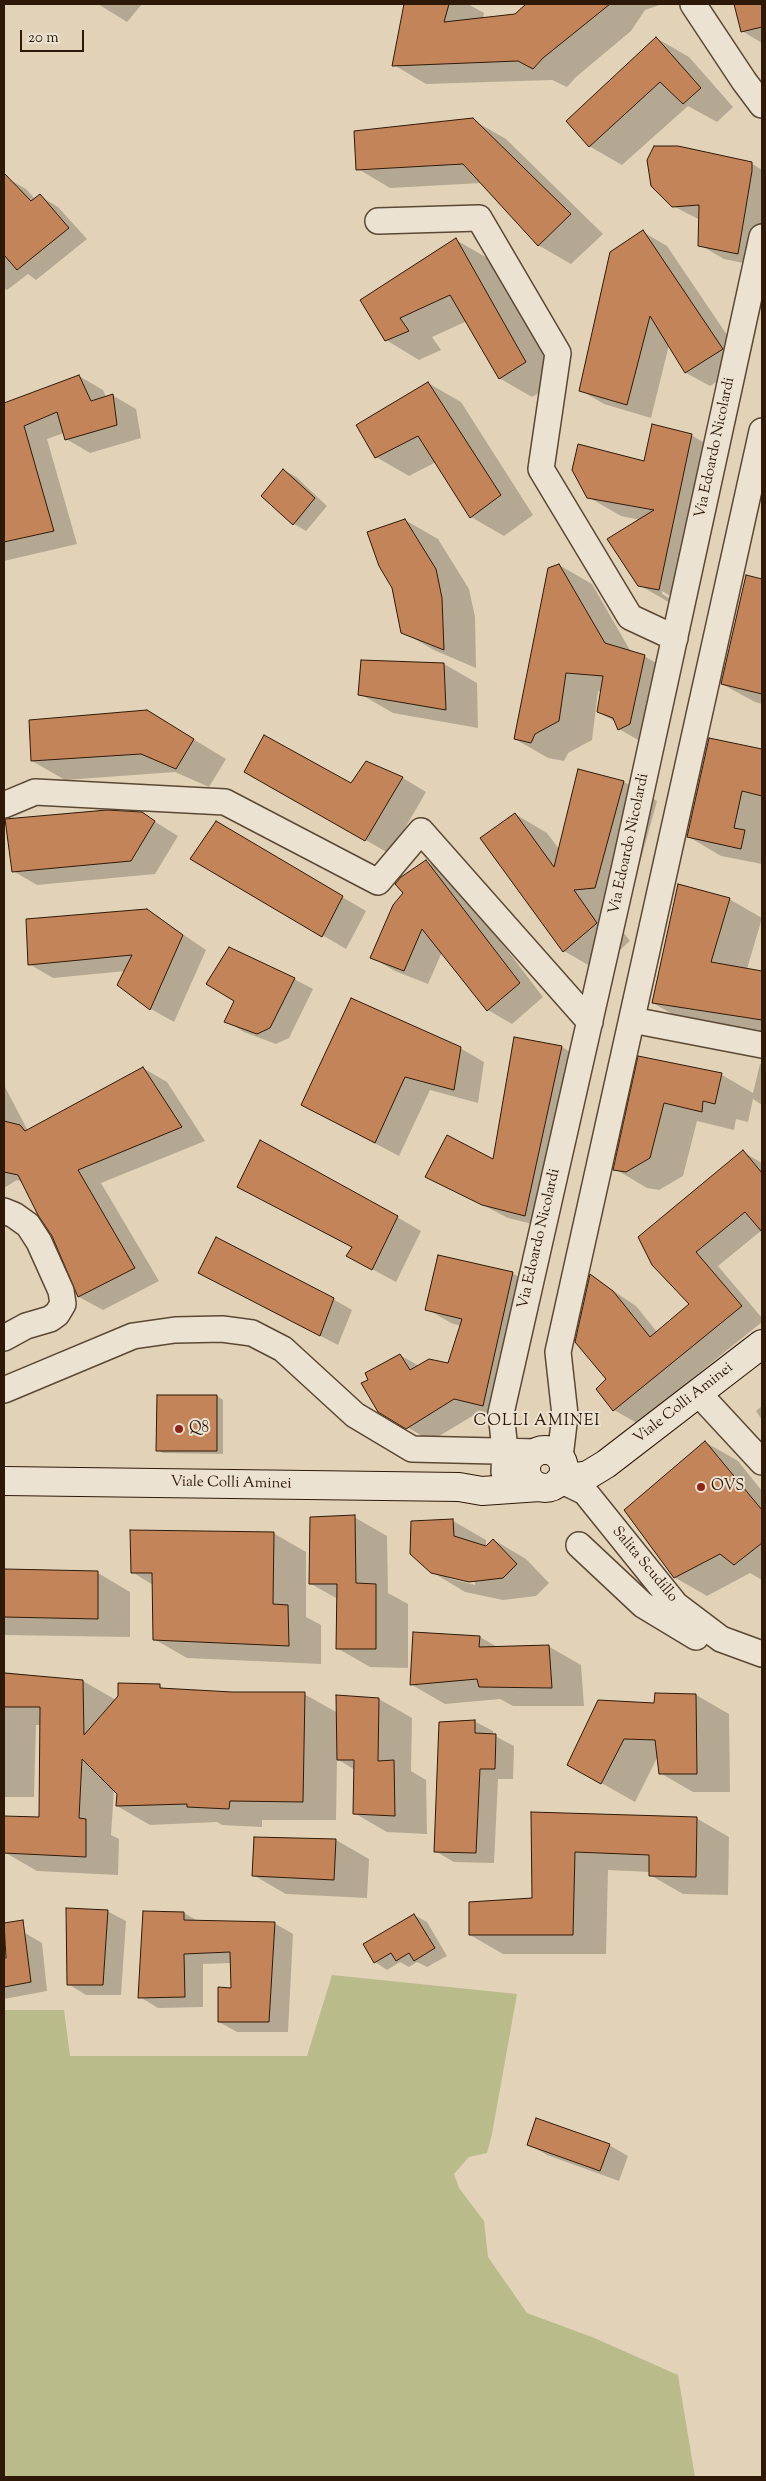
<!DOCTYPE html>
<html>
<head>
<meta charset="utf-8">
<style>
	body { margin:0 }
	#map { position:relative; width:766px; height:2481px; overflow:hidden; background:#e2d3b8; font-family:"Sorts Mill Goudy",serif }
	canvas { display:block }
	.frame { position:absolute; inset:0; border:5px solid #2e1908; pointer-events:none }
	.scale { position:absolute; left:20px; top:30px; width:64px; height:22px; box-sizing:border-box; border:2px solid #2e1908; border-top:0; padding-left:6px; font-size:15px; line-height:18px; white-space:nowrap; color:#2e1908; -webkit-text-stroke:4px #ece2d1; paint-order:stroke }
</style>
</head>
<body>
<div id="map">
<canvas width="766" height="2481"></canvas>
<div class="frame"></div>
<div class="scale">20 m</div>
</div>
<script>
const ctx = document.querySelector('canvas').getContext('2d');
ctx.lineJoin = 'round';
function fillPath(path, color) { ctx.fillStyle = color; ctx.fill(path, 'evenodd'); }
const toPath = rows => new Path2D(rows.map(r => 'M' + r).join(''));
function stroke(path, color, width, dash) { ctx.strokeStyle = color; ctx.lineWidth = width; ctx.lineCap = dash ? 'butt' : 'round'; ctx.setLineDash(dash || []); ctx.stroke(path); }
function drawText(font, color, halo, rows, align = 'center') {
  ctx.font = font + ' "Sorts Mill Goudy",serif'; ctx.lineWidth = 4; ctx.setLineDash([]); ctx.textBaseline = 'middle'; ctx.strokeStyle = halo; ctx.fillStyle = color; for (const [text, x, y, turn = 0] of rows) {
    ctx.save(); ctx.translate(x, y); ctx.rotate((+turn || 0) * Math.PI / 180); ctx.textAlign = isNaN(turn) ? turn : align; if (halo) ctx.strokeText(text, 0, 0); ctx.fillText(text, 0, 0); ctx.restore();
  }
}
fillPath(toPath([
	[332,1975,517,1994,492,2134,487,2153,469,2157,454,2174,459,2188,484,2221,488,2257,527,2313,592,2337,678,2375,695,2477,4,2477,4,2010,64,2010,70,2056,307,2056]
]), '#b9bb8b');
fillPath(toPath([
	[98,4,142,4,127,22],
	[404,4,468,4,484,13,483,18,515,15,528,4,662,4,645,10,631,31,576,77,567,87,552,80,426,84,394,65],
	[735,4,762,4,762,43,742,31],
	[656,38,689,57,733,107,717,122,688,106,622,165,589,146],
	[473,120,506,139,603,234,571,264,538,245,482,183,390,188,358,169],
	[751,163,762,170,762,267,724,259,700,245,700,220,673,206],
	[7,178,26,189,35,199,40,196,58,207,87,239,36,280,28,274,7,290,4,288,4,181],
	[643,232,667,246,746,363,710,386,686,373,669,345,651,418,604,404,580,390],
	[456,240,489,259,559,381,532,397,499,378,467,321,432,337,441,350,419,360,386,340,362,301],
	[79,376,103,390,106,397,112,395,136,409,141,438,90,453,66,439,64,433,47,439,77,544,4,561,4,404],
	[428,383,461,402,533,515,504,536,471,517,436,462,409,476,376,457],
	[691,435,724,454,692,608,662,591,662,594,685,607,672,604,639,585,641,520,621,516,588,497],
	[284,470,296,477,327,506,306,531,294,524,263,495],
	[405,520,438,539,469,589,475,617,476,668,436,651,402,632],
	[559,565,592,584,631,652,644,656,677,675,652,748,619,729,616,722,598,712,602,692,598,691,592,740,568,753,564,761,548,758,515,739],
	[747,577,762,580,762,704,755,702,722,684],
	[444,664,477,683,478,728,393,713,360,694],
	[147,711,226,759,209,787,175,772,65,780,32,761],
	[710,740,762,751,762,864,721,856,689,837],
	[366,763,403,778,426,792,390,854,246,771,351,785],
	[624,782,657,801,628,906,605,908,630,941,597,970,564,951,515,814,547,833,559,849],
	[141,813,178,836,155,874,37,885,13,871],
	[216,823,366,911,346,949,192,859],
	[426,861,450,875,543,997,512,1024,488,1010,442,952,428,984,395,971,371,957],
	[729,899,762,918,747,969,762,972,762,1034,686,1022,653,1003],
	[147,910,206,950,174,1022,151,1009,119,985,126,971,53,978,29,964],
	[294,979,313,989,289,1038,276,1044,244,1032,226,1021],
	[562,1047,585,1061,549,1228,508,1218,427,1176,494,1161],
	[460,1048,484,1062,478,1103,430,1090,399,1156,302,1105],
	[639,1058,722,1075,753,1093,760,1064,762,1065,762,1105,753,1099,748,1122,736,1119,734,1130,697,1121,683,1176,659,1190,647,1188,615,1169],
	[143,1068,167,1082,205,1141,101,1183,159,1281,103,1310,79,1297,53,1236,23,1182,17,1180,4,1188,4,1085,28,1131],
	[743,1152,762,1163,762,1230,718,1266,762,1318,762,1322,637,1423,614,1410,591,1276,636,1306,657,1332,691,1304,653,1264],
	[239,1187,397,1217,421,1231,396,1282,348,1256,353,1248],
	[199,1273,333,1299,352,1310,338,1345],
	[512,1273,536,1287,507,1419,479,1412,431,1441,379,1411,370,1381,400,1355,419,1366,449,1365,461,1326,451,1323,427,1309],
	[158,1396,217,1396,223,1400,223,1454,163,1453,158,1450],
	[762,1406,762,1420,756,1411],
	[705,1442,738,1461,762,1491,762,1580,750,1573,707,1596,674,1577],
	[354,1517,387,1536,388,1593,408,1604,408,1668,370,1667,337,1648,338,1599,311,1584],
	[453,1521,486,1540,486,1547,494,1540,526,1559,549,1583,536,1596,503,1600,465,1592,432,1572],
	[445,1575,475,1582,475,1585,448,1578],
	[273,1533,306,1552,306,1617,321,1625,321,1664,187,1658,154,1639,153,1585,132,1572],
	[4,1570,98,1573,130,1592,130,1637,4,1635],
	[480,1637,499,1648,548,1646,581,1665,584,1706,513,1706,500,1699,445,1704,412,1685],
	[4,1672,83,1681,116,1700,159,1686,166,1689,232,1693,304,1694,338,1713,379,1699,412,1718,411,1771,426,1780,427,1834,387,1832,354,1813,355,1770,337,1759,336,1820,262,1820,262,1827,222,1825,217,1822,150,1825,117,1806,118,1793,114,1789,111,1835,119,1839,118,1875,37,1871,4,1852,4,1817,40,1819,41,1725,36,1725,34,1797,4,1797],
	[696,1695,729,1714,730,1792,693,1792,660,1773,658,1756,635,1802,568,1764,655,1704],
	[474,1721,493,1731,493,1735,514,1746,513,1779,498,1779,494,1863,454,1862,435,1851],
	[532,1814,696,1818,729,1837,728,1895,683,1894,650,1875,650,1872,608,1870,606,1954,503,1954,470,1935,534,1899],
	[336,1840,369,1859,367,1898,286,1894,253,1875],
	[107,1911,126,1921,121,1995,86,1995,68,1984],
	[184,1913,198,1921,274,1923,293,1934,288,2032,237,2032,219,2022,232,1989,231,1963,203,1964,203,2007,158,2008,140,1997],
	[414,1915,427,1922,447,1956,427,1967,417,1962,409,1967,400,1962,387,1970,375,1962],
	[25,1933,42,1943,47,1991,4,1999,4,1959,8,1959],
	[528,2144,609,2145,628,2156,619,2181,547,2155]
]), '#0003');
const building = toPath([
	[404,4,449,4,444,22,515,14,526,4,610,4,543,58,533,69,518,61,392,66,404,4],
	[734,4,762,4,762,27,741,32,734,4],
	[656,37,701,88,683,104,660,82,589,147,566,121,656,37],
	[473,118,571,214,538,246,463,164,356,170,354,131,473,118],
	[654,146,678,146,752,162,752,171,738,254,698,246,699,205,672,207,651,186,647,160,654,146],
	[4,173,31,201,40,194,69,228,17,270,4,255,4,173],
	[643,230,723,349,685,373,650,316,627,405,579,391,610,252,643,230],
	[456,238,526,362,499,379,450,295,400,318,409,331,385,341,360,300,456,238],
	[79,375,91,401,113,394,117,425,65,440,57,412,24,426,54,531,4,542,4,403,79,375],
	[428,382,501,495,470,518,418,436,375,458,356,425,428,382],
	[652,424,692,434,659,590,638,586,607,539,654,510,587,498,572,470,578,444,644,461,652,424],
	[283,469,315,498,293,525,261,496,283,469],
	[405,519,436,569,442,598,444,650,401,633,392,588,379,566,367,532,405,519],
	[559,564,605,643,645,655,630,724,618,730,613,718,597,712,603,676,566,673,559,721,535,734,531,743,514,739,548,568,559,564],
	[746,575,762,579,762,694,721,684,746,575],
	[361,660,444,663,446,710,358,695,361,660],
	[147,710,194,739,176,769,141,754,31,761,29,720,147,710],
	[264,735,351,783,366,761,403,777,365,841,244,772,264,735],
	[709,738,762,749,762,796,742,791,734,828,745,830,741,849,687,837,709,738],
	[578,769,624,781,595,888,574,890,597,923,563,952,480,838,515,813,554,867,578,769],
	[107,810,142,812,155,821,131,861,12,872,5,819,107,810],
	[216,821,343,896,322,937,190,859,216,821],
	[426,860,520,983,487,1011,422,929,404,971,370,958,393,905,403,893,395,884,401,877,426,860],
	[678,884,730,898,711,962,762,971,762,1020,652,1003,678,884],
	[147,909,183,935,150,1010,117,985,132,955,28,965,26,919,147,909],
	[229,947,295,978,270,1028,257,1034,224,1022,234,1001,206,984,229,947],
	[351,998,461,1047,454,1090,405,1077,375,1143,301,1105,351,998],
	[514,1037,562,1046,525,1216,482,1205,425,1177,447,1135,493,1159,514,1037],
	[638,1056,722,1073,715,1104,703,1101,702,1112,664,1103,650,1158,626,1172,613,1170,638,1056],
	[143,1067,182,1127,78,1170,135,1268,78,1297,52,1236,38,1215,18,1175,4,1172,4,1121,20,1125,25,1131,143,1067],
	[260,1140,398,1216,372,1270,346,1256,352,1247,237,1187,260,1140],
	[743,1150,762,1173,762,1232,745,1212,696,1252,742,1306,613,1411,596,1389,606,1379,575,1342,590,1274,613,1291,650,1337,689,1304,652,1265,638,1237,743,1150],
	[216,1237,334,1298,320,1336,198,1273,216,1237],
	[438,1255,513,1272,483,1406,454,1399,406,1429,378,1412,361,1383,368,1380,365,1373,400,1354,410,1370,429,1359,448,1363,462,1319,425,1310,438,1255],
	[157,1395,217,1395,217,1451,156,1451,157,1395],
	[705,1441,762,1510,762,1543,734,1565,720,1554,674,1578,624,1510,705,1441],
	[355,1515,356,1583,376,1584,376,1649,336,1649,337,1584,309,1584,310,1517,355,1515],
	[453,1519,454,1536,486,1546,493,1539,517,1564,503,1578,469,1582,431,1573,410,1554,411,1521,453,1519],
	[130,1530,274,1532,273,1604,288,1605,289,1646,153,1640,152,1573,131,1573,130,1530],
	[4,1569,98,1571,98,1619,4,1617,4,1569],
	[413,1632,480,1636,479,1647,549,1645,552,1688,479,1687,477,1679,410,1685,413,1632],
	[4,1673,83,1680,84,1735,118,1696,118,1683,160,1684,160,1688,232,1692,305,1692,303,1802,230,1801,229,1809,187,1807,187,1804,116,1806,117,1794,82,1759,79,1818,86,1819,86,1857,4,1853,4,1816,39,1817,40,1707,4,1707,4,1673],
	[655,1693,696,1694,697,1774,659,1774,655,1740,624,1739,601,1784,567,1765,598,1700,654,1703,655,1693],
	[336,1695,379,1698,378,1761,394,1760,395,1816,353,1814,354,1760,337,1760,336,1695],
	[475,1720,475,1733,496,1734,495,1769,480,1769,476,1853,434,1852,439,1722,475,1720],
	[531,1812,697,1817,696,1877,649,1876,649,1855,575,1852,573,1935,469,1935,469,1902,532,1898,531,1812],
	[254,1837,336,1839,334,1880,252,1876,254,1837],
	[66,1908,108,1910,103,1985,67,1985,66,1908],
	[143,1911,184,1912,184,1920,275,1922,269,2022,218,2022,218,1987,231,1988,230,1952,184,1954,185,1997,138,1998,143,1911],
	[414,1914,435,1948,414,1961,409,1953,396,1961,391,1953,374,1963,363,1944,414,1914],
	[23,1920,31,1982,4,1987,4,1958,6,1958,4,1923,23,1920],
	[536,2118,610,2144,600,2171,527,2145,536,2118]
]);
fillPath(building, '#c48459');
stroke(building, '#2e1908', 1);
const minor = toPath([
	[693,4,744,81,762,105],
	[378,221,479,218,558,353,541,469,630,617,675,638],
	[4,805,35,792,225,802,378,882,421,831,590,1022],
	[632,1020,762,1045],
	[4,1211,14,1215,28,1225,39,1242,61,1291,63,1304,57,1314,50,1319,26,1326,4,1338],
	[4,1390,133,1336,175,1330,222,1329,252,1333,283,1349,355,1415,412,1449,537,1452],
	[699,1394,762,1462],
	[560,1457,565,1415,558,1352,762,431],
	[504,1472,505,1450,501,1413,626,861,762,237],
	[560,1480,585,1492,676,1605,721,1639,762,1654],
	[579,1545,643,1605,696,1637]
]);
const secondary = toPath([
	'526 1469a19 19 0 1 1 38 0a19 19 0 1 1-38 0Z',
	[560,1480,588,1475,606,1464,762,1344],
	[4,1481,459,1487,482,1491,540,1487]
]);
stroke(minor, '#5b4834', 28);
stroke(secondary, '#2e1908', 30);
stroke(minor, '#ece2d1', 25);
stroke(secondary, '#ece2d1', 28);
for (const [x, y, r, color] of [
	[179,1429,5,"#8f2418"],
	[701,1487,5,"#8f2418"]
]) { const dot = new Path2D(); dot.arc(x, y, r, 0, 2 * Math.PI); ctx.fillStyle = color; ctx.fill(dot); stroke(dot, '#ece2d1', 2); }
drawText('15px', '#2e1908', '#ece2d1', [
	["Via Edoardo Nicolardi",716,448,-78],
	["Via Edoardo Nicolardi",630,844,-78],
	["Via Edoardo Nicolardi",540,1239,-77],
	["Viale Colli Aminei",684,1404,-38],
	["Viale Colli Aminei",231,1484,1],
	["Salita Scudillo",644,1565,50]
]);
drawText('15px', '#2e1908', '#ece2d1', [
	["Q8",189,1429],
	["OVS",711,1487]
], 'left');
ctx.letterSpacing = '1px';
drawText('16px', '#2e1908', '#ece2d1', [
	["COLLI AMINEI",537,1422]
]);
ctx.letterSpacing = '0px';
</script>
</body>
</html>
